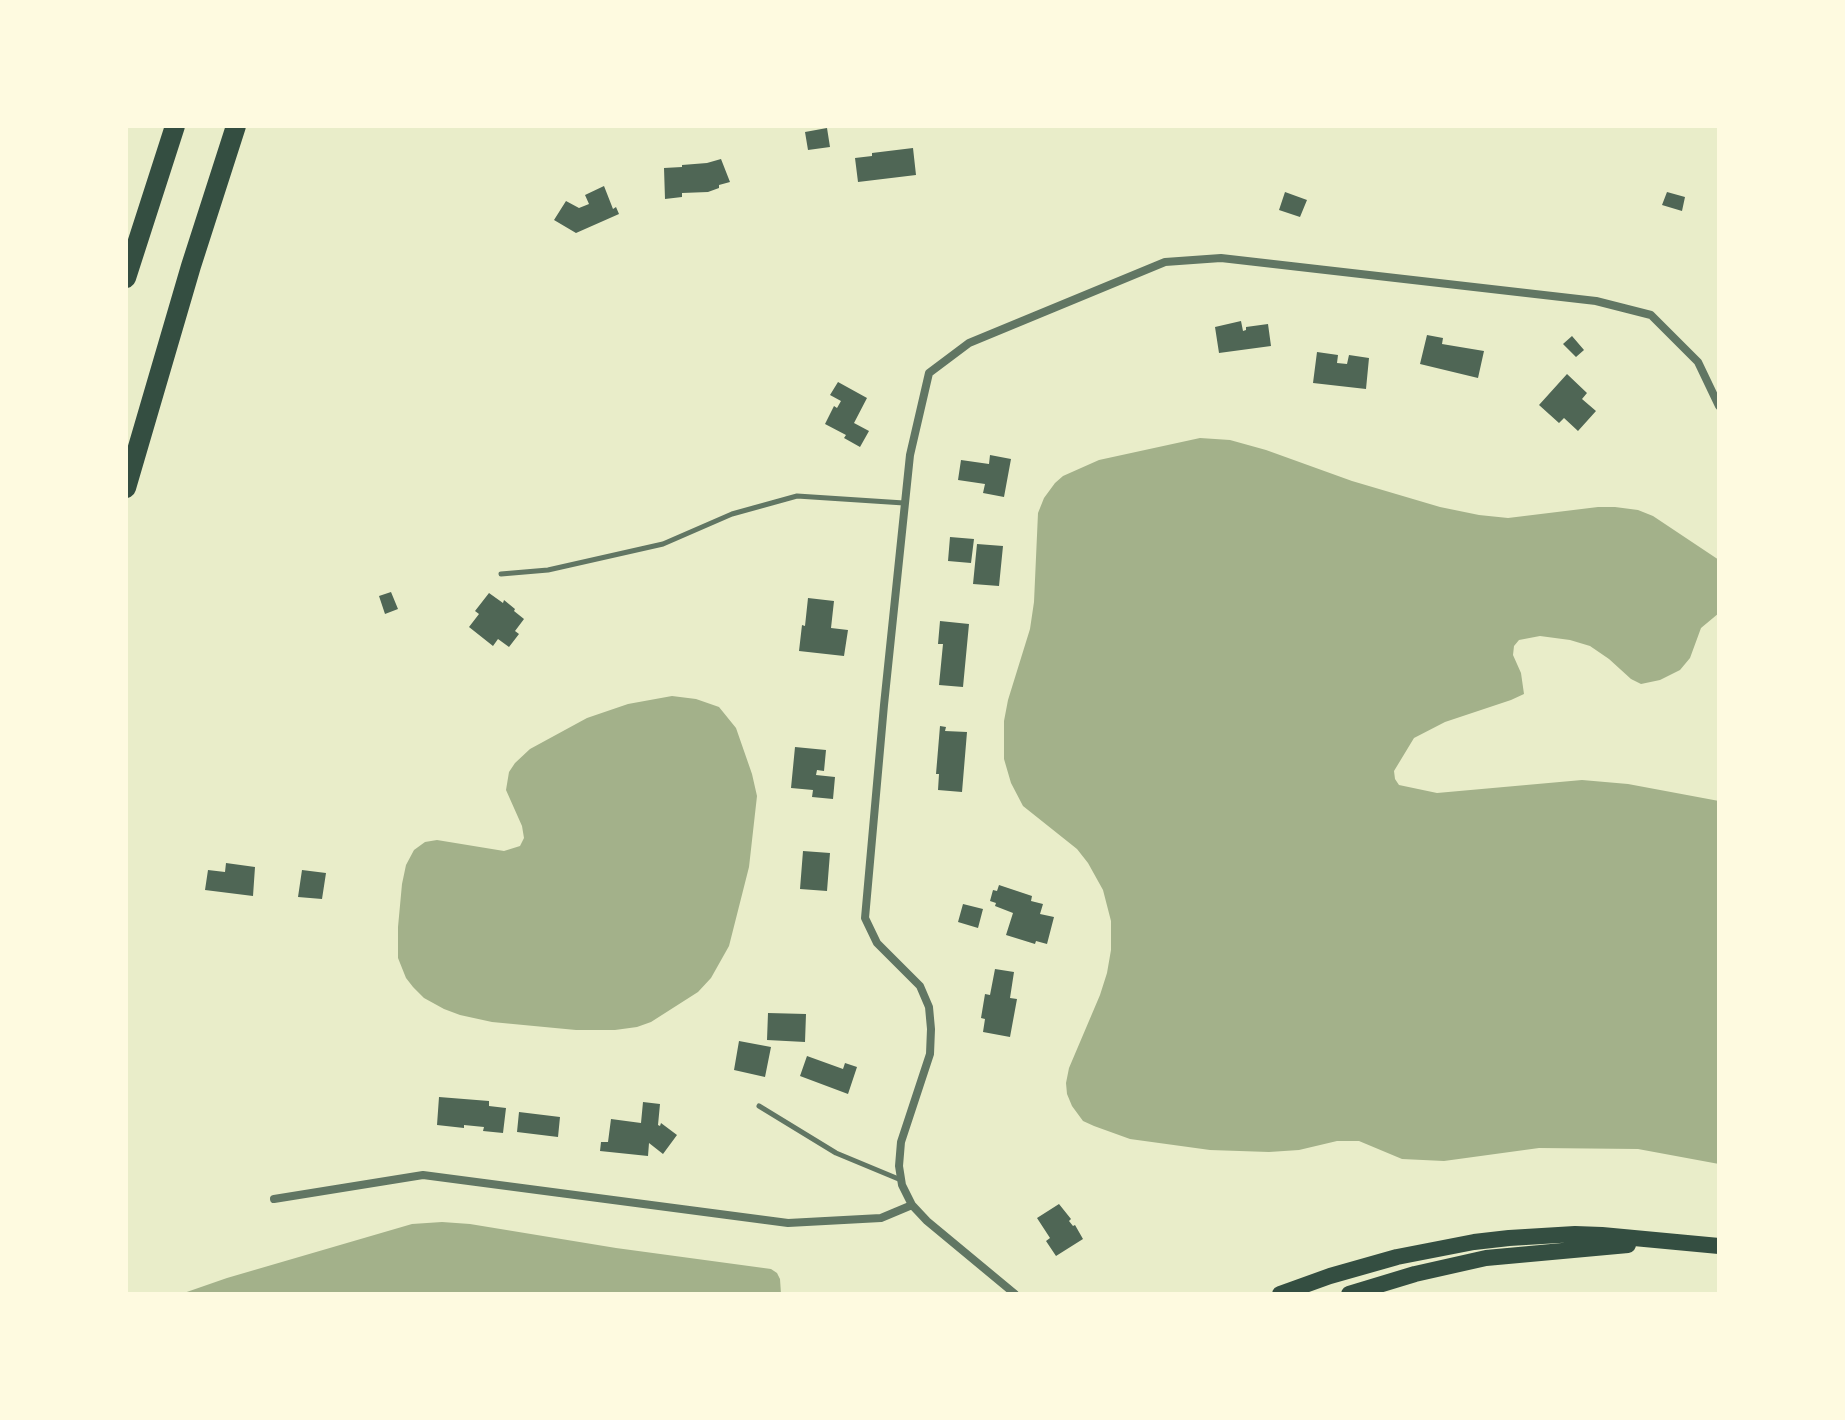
<!DOCTYPE html>
<html>
<head>
<meta charset="utf-8">
<style>
	body { margin:0 }
	#map { position:relative; width:1845px; height:1420px; overflow:hidden; background:#e9edc9; font-family:"Golos Text",sans-serif }
	canvas { display:block }
	.frame { position:absolute; inset:0; border:128px solid #fefae0; pointer-events:none }
</style>
</head>
<body>
<div id="map">
<canvas width="1845" height="1420"></canvas>
<div class="frame"></div>
</div>
<script>
const ctx = document.querySelector('canvas').getContext('2d');
ctx.lineJoin = 'round';
function fillPath(path, color) { ctx.fillStyle = color; ctx.fill(path, 'evenodd'); }
const toPath = rows => new Path2D(rows.map(r => 'M' + r).join(''));
function stroke(path, color, width, dash) { ctx.strokeStyle = color; ctx.lineWidth = width; ctx.lineCap = dash ? 'butt' : 'round'; ctx.setLineDash(dash || []); ctx.stroke(path); }
fillPath(toPath([
	[1200,438,1230,440,1266,450,1352,481,1440,507,1479,515,1508,518,1598,507,1615,507,1638,510,1653,516,1719,560,1719,613,1701,628,1690,658,1680,670,1660,680,1641,684,1631,679,1609,659,1590,646,1570,640,1540,636,1519,640,1514,646,1513,655,1521,673,1524,694,1511,700,1445,722,1414,738,1394,771,1395,779,1399,785,1437,793,1582,780,1628,784,1719,801,1719,1164,1638,1149,1539,1148,1444,1161,1402,1159,1359,1141,1337,1141,1299,1150,1269,1152,1210,1150,1130,1139,1094,1126,1083,1121,1072,1106,1067,1094,1066,1083,1069,1068,1100,995,1107,973,1111,950,1111,921,1103,890,1088,863,1077,849,1023,806,1011,783,1004,759,1004,721,1008,700,1030,629,1034,602,1038,513,1044,498,1055,483,1063,476,1099,460],
	[672,696,696,699,719,707,736,728,752,774,757,796,749,867,729,946,711,978,698,992,651,1022,637,1027,615,1030,576,1030,492,1022,460,1015,444,1009,424,998,413,987,406,978,398,958,398,927,402,884,406,865,414,850,425,842,437,840,504,851,520,846,524,838,522,826,506,790,509,772,515,763,530,749,587,718,628,704],
	[442,1222,470,1224,616,1248,771,1269,777,1273,780,1279,781,1294,181,1294,227,1278,412,1224]
]), '#a3b18a');
fillPath(toPath([
	[827,128,830,147,808,150,805,132],
	[913,148,916,175,858,182,855,158,872,156,872,153],
	[721,159,730,182,719,185,719,188,708,192,682,193,682,197,665,199,664,168,682,167,682,165,707,163],
	[604,186,613,209,616,207,619,214,576,233,554,220,566,201,579,208,589,204,585,195],
	[1285,192,1307,200,1300,217,1279,210],
	[1667,192,1685,197,1682,211,1662,205],
	[1241,321,1243,331,1246,330,1246,327,1268,324,1271,346,1219,353,1215,327],
	[1427,335,1443,338,1442,344,1484,351,1478,378,1420,364],
	[1572,336,1584,350,1576,357,1563,344],
	[1317,352,1338,355,1337,363,1347,364,1349,355,1369,358,1366,389,1313,383],
	[1567,374,1587,393,1582,399,1596,411,1578,431,1564,418,1559,423,1539,405],
	[838,382,867,398,854,423,869,431,860,447,844,438,846,435,825,424,834,406,837,408,841,401,830,395],
	[990,455,1011,459,1004,497,983,493,985,484,958,480,961,460,989,464],
	[950,537,974,539,971,563,948,561],
	[977,544,1003,546,999,586,973,584],
	[391,592,398,609,385,614,379,596],
	[489,593,503,603,504,600,515,609,514,611,524,619,515,631,519,634,509,647,498,639,493,646,469,627,479,614,475,611],
	[808,598,834,601,831,628,848,630,844,656,799,651,802,625,805,626],
	[940,621,969,624,963,687,939,685,943,644,938,644],
	[940,726,946,727,945,731,967,732,962,792,938,790,939,774,936,774],
	[795,747,826,750,824,771,817,770,816,775,835,777,833,799,812,797,813,790,791,788],
	[803,851,830,853,827,891,800,889],
	[226,863,255,867,253,896,205,890,208,870,225,872],
	[302,870,326,873,322,899,298,897],
	[999,885,1032,896,1031,901,1043,904,1040,914,1054,917,1047,944,1036,941,1035,944,1006,935,1013,913,995,906,996,903,990,901,993,890,997,891],
	[963,904,983,909,978,928,958,922],
	[995,969,1014,972,1010,998,1017,999,1010,1037,983,1032,985,1019,981,1018,985,994,990,995],
	[768,1013,806,1014,805,1042,767,1040],
	[739,1041,771,1047,765,1077,734,1070],
	[807,1056,843,1069,845,1063,857,1067,848,1094,800,1076],
	[439,1097,489,1101,489,1106,506,1108,503,1133,483,1131,484,1127,464,1125,464,1128,437,1125],
	[643,1102,660,1104,658,1125,660,1126,661,1123,677,1135,663,1154,649,1143,648,1156,600,1151,601,1142,608,1142,611,1119,641,1123],
	[519,1112,560,1117,558,1137,517,1132],
	[1059,1204,1071,1219,1069,1221,1073,1226,1075,1225,1083,1239,1056,1256,1046,1241,1050,1238,1037,1218]
]), '#4f6655');
stroke(toPath([
	[501,574,548,570,663,544,732,514,797,496,904,503],
	[759,1106,836,1153,901,1180]
]), '#617663', 5);
stroke(toPath([
	[274,1199,423,1175,788,1223,881,1218,912,1205],
	[1015,1294,927,1221,912,1205,902,1185,899,1166,901,1142,930,1054,931,1029,929,1007,920,986,877,943,865,918,884,705,910,455,929,373,969,343,1165,262,1221,258,1596,301,1651,315,1698,362,1719,406]
]), '#617663', 8);
stroke(toPath([
	[1280,1294,1330,1276,1397,1257,1474,1242,1509,1238,1575,1234,1602,1235,1719,1246],
	[1349,1294,1415,1274,1486,1258,1628,1245]
]), '#344e41', 16);
stroke(toPath([
	[126,278,175,126],
	[126,488,191,266,236,126]
]), '#344e41', 20);
</script>
</body>
</html>
